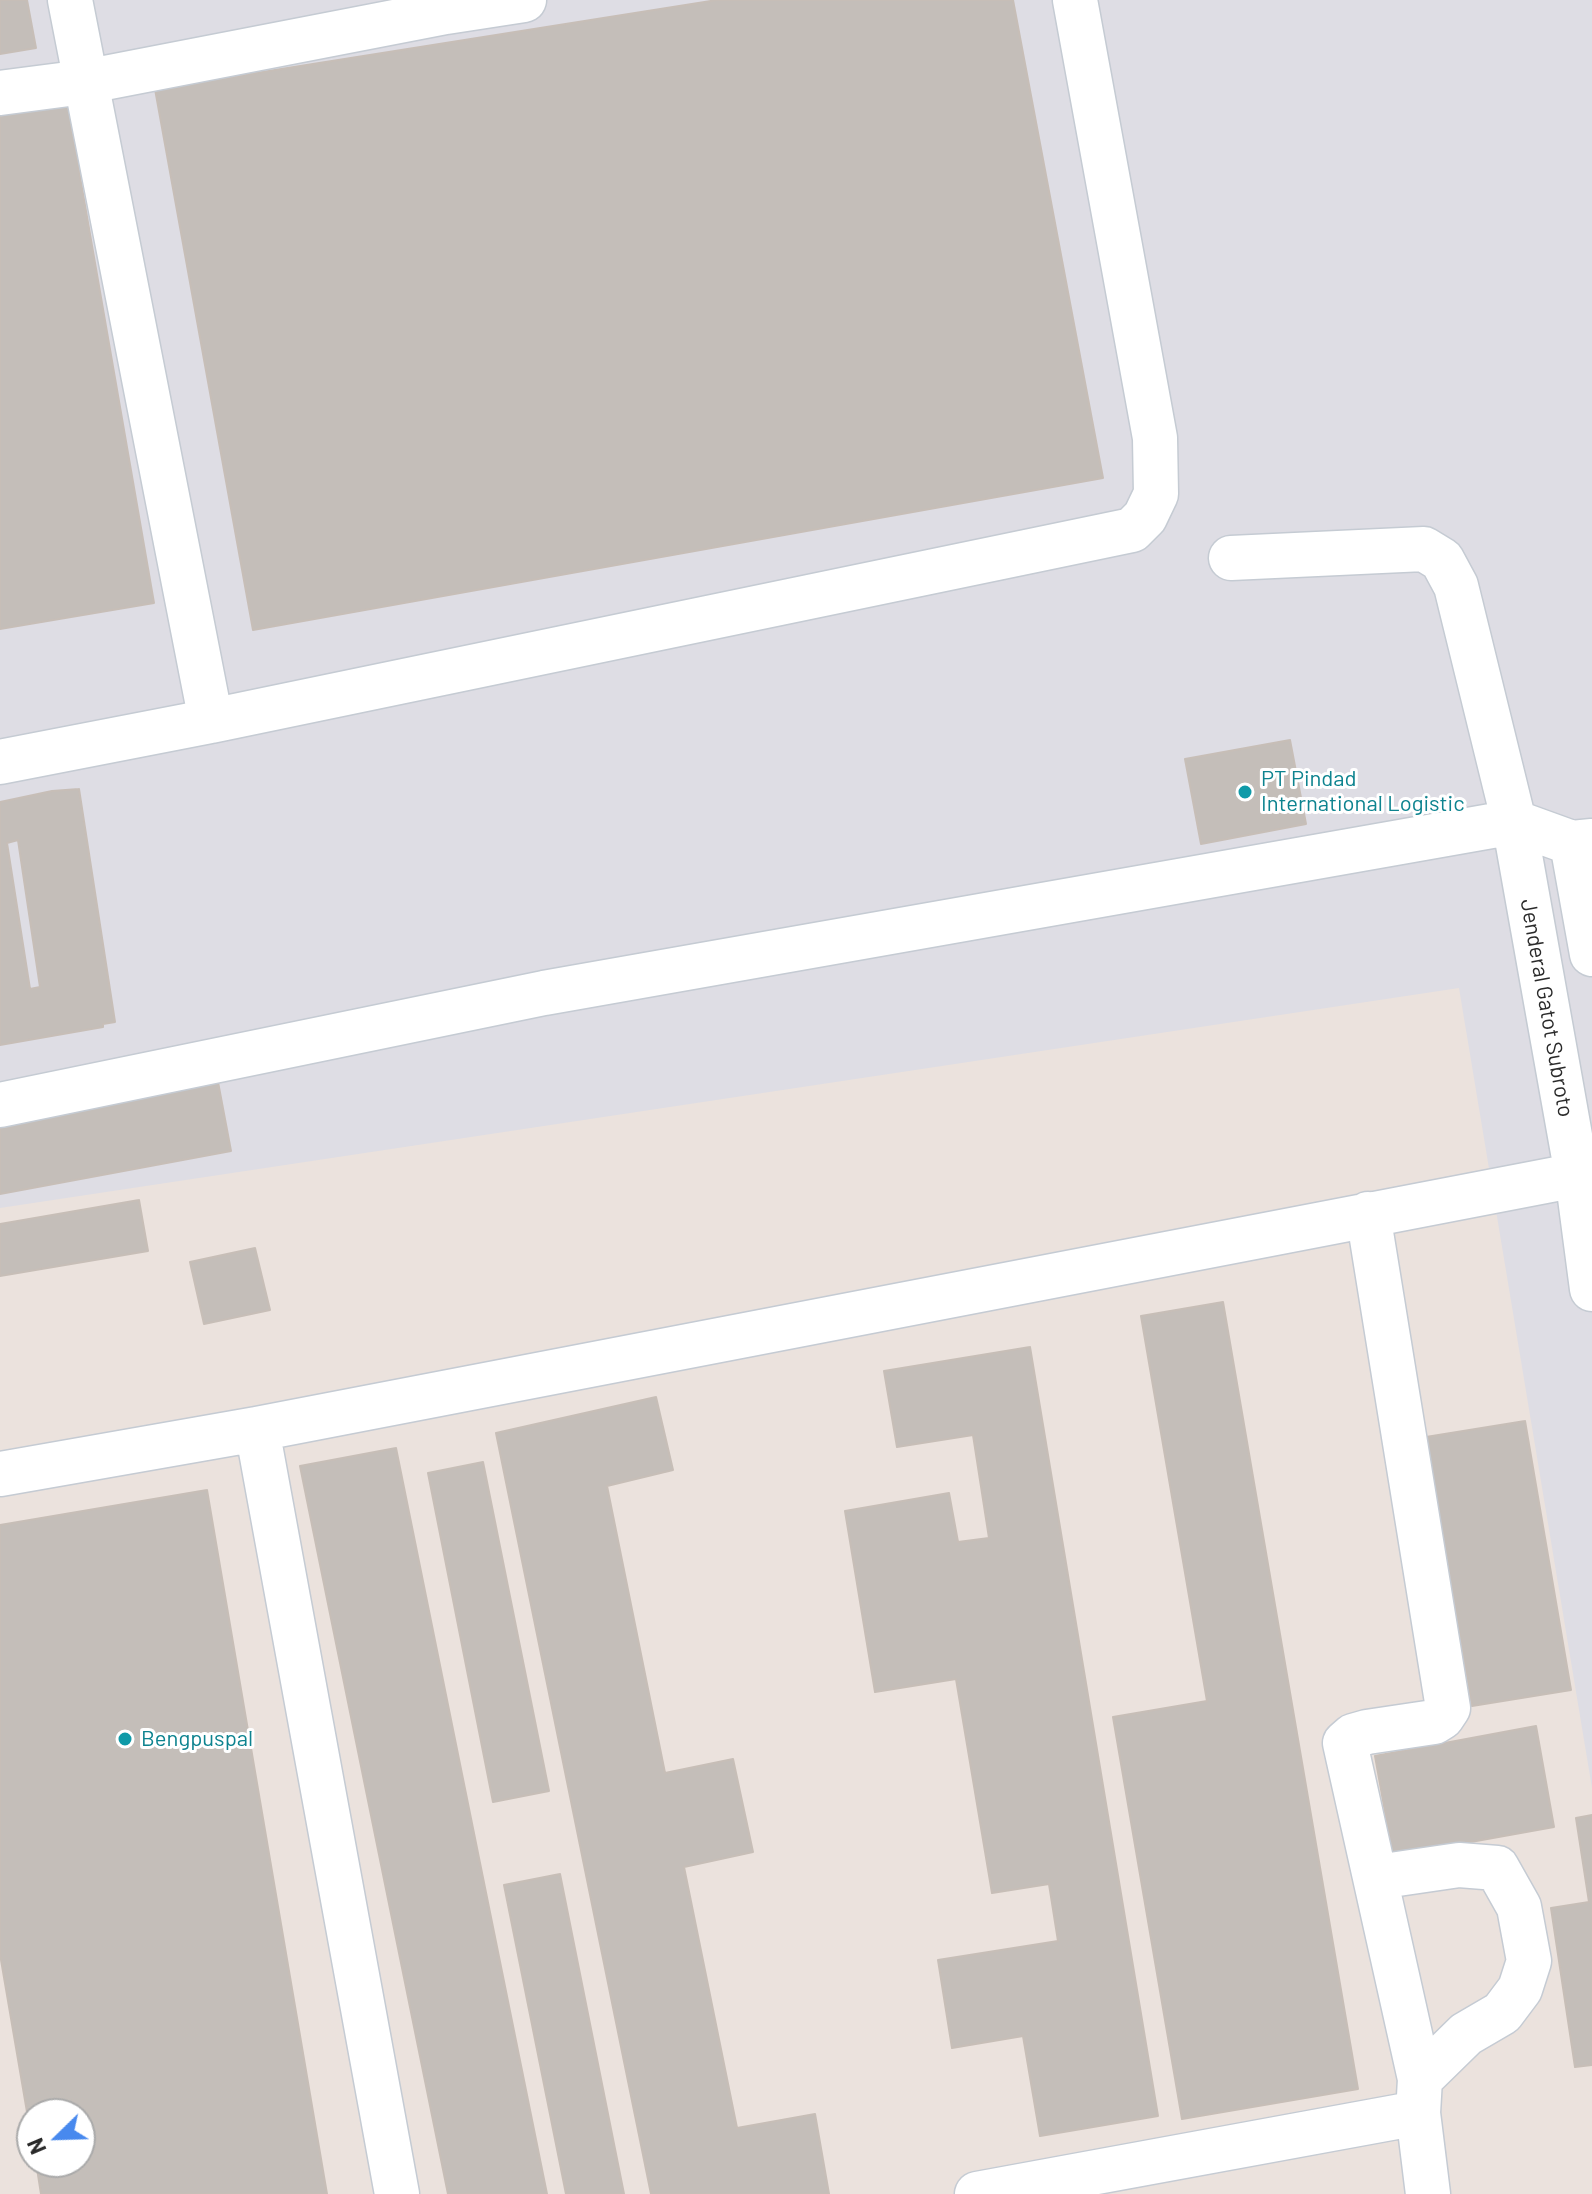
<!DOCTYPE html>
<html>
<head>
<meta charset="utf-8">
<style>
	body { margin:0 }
	#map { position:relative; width:1592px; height:2194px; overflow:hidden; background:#ebe2dd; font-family:Barlow,sans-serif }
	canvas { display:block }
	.north { position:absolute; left:16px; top:2098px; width:80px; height:80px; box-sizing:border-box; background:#fff; border:2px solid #aaa; border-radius:50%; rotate:247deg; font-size:22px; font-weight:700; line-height:32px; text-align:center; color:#2a2a2a }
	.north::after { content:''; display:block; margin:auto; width:28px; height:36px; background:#4889ee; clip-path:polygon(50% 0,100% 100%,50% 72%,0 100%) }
</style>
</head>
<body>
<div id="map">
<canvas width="1592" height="2194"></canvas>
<div class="north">N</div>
</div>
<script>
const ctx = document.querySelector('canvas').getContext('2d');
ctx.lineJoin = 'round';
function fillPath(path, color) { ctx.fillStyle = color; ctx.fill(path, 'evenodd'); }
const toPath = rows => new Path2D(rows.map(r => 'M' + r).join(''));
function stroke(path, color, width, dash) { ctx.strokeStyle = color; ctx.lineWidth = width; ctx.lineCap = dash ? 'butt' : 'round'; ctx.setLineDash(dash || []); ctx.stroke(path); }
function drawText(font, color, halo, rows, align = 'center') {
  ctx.font = font + ' Barlow,sans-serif'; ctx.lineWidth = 6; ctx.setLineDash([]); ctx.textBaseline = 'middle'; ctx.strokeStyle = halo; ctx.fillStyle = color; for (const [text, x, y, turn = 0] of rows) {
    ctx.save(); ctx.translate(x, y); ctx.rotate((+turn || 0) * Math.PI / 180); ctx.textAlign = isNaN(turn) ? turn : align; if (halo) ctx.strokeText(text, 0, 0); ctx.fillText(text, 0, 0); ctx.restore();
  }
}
fillPath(toPath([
	[0,0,1592,0,1592,1788,1459,988,0,1208]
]), '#dedde4');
const building = toPath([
	[0,0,27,0,36,48,0,54,0,0],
	[717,0,1013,0,1103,478,253,630,155,89,717,0],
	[66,96,154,603,0,629,0,107,66,96],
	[1290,740,1306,824,1201,844,1185,759,1290,740],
	[79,789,115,1022,103,1024,103,1027,0,1045,0,802,52,791,79,789],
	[18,840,40,987,30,989,7,843,18,840],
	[218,1082,231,1151,0,1194,0,1122,218,1082],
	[139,1200,148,1251,0,1276,0,1224,139,1200],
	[255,1248,270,1310,204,1324,190,1262,255,1248],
	[1223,1302,1358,2089,1182,2119,1113,1717,1207,1701,1141,1316,1223,1302],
	[1030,1347,1158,2116,1040,2136,1023,2036,952,2048,938,1960,1058,1941,1049,1884,992,1893,956,1679,875,1692,845,1511,949,1493,958,1542,989,1538,973,1435,897,1447,884,1371,1030,1347],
	[656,1397,673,1470,607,1486,665,1773,733,1759,753,1852,684,1867,737,2128,815,2114,829,2194,651,2194,496,1433,656,1397],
	[1525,1421,1571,1690,1472,1706,1426,1437,1525,1421],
	[396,1448,547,2194,448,2194,300,1466,396,1448],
	[483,1462,549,1791,493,1802,428,1473,483,1462],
	[207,1490,327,2194,41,2194,36,2162,80,2162,80,2114,32,2114,32,2141,0,1954,0,1525,207,1490],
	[1536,1726,1554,1827,1393,1856,1375,1756,1536,1726],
	[1592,1815,1592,2065,1575,2067,1551,1908,1589,1902,1576,1818,1592,1815],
	[560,1874,624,2194,566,2194,504,1885,560,1874]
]);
fillPath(building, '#c4beb9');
stroke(building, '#c7beb7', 2);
const minor = toPath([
	[70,0,211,721,1132,530,1145,517,1156,494,1155,438,1075,0],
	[0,93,84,82,446,12,524,0],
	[1231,558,1424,549,1442,560,1456,586,1514,822,1577,1175,1592,1289],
	[0,762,211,721],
	[1572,843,1592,954],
	[0,1105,544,993,1514,822,1572,843,1592,841],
	[1368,1214,1448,1708,1442,1717,1434,1722,1367,1732,1353,1736,1345,1743,1420,2079,1418,2113,1428,2194],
	[257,1429,397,2194],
	[0,1474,257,1429,1577,1175],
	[1377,1877,1459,1865,1497,1868,1519,1907,1529,1961,1520,1989,1502,2013,1466,2034,1420,2079],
	[977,2194,1418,2113]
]);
stroke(minor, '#c5cbd3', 47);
stroke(minor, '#fff', 44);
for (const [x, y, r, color] of [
	[1245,792,8,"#0f9aa8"],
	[125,1739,8,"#0f9aa8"]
]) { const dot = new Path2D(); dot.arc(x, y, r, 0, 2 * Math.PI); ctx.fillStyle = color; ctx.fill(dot); stroke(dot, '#fff', 3); }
drawText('22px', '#0d838f', '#fff', [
	["PT Pindad",1261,779],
	["International Logistic",1261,804],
	["Bengpuspal",141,1739]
], 'left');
drawText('22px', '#2a2a2a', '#fff', [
	["Jenderal Gatot Subroto",1547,1008,80]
]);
</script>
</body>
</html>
